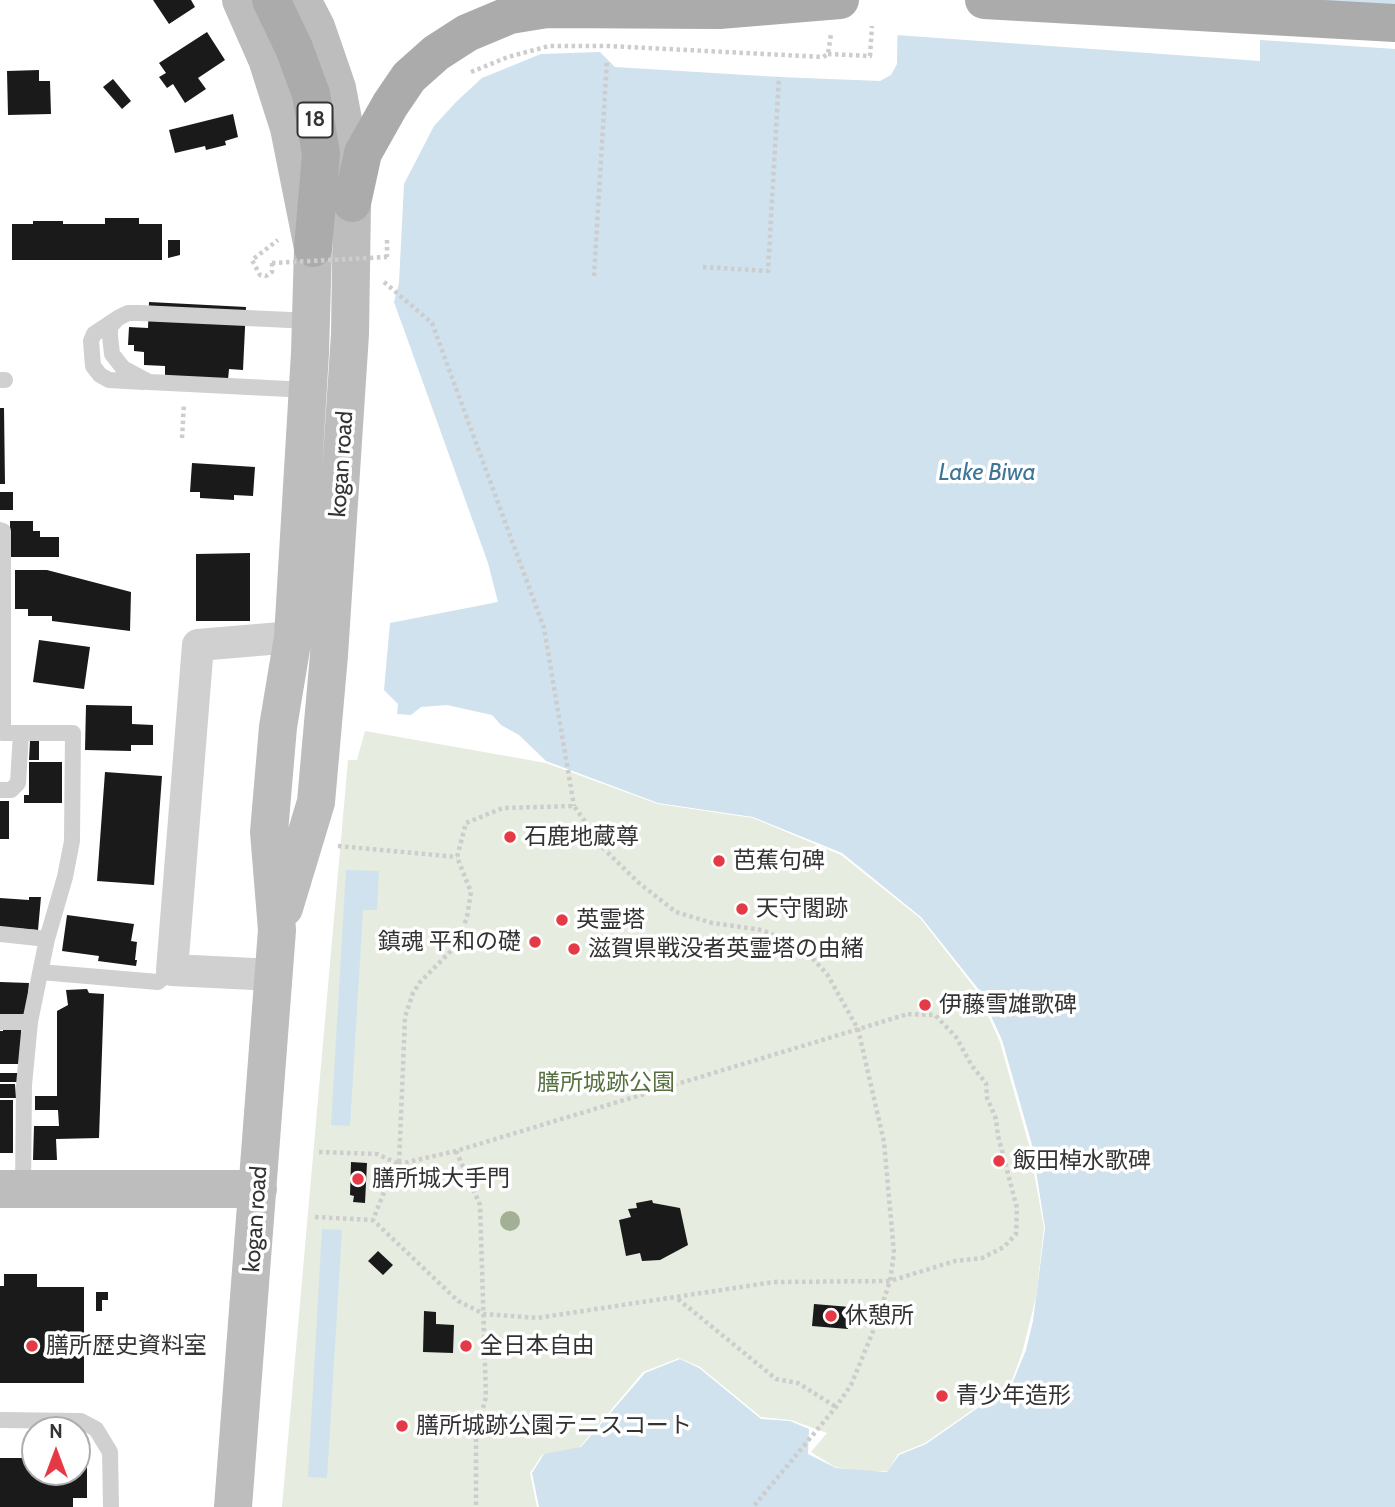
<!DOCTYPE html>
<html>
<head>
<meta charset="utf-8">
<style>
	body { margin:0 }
	#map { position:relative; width:1395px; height:1507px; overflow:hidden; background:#fff; font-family:Cabin,sans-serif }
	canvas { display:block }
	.north { position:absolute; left:21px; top:1416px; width:70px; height:70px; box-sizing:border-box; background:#fff; border:2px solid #adadad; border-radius:50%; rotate:0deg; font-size:19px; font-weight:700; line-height:28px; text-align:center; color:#333 }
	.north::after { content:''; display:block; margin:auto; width:24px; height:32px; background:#e63946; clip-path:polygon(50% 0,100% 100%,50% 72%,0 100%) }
</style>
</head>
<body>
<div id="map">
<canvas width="1395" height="1507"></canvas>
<div class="north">N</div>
</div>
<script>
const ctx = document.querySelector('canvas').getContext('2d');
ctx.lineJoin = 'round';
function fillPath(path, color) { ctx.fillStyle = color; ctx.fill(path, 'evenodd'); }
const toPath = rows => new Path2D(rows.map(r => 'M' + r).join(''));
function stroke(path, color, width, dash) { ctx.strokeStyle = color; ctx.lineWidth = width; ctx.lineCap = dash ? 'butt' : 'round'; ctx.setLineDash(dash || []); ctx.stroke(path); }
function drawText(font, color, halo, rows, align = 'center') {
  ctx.font = font + ' Cabin,"Noto Sans JP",sans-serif'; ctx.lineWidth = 7; ctx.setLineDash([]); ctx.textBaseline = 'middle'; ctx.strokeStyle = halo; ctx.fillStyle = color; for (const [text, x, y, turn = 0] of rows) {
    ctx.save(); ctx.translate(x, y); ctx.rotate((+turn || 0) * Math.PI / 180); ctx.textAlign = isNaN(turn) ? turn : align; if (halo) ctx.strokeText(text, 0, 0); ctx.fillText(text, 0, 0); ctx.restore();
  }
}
fillPath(toPath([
	[365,731,546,763,658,804,753,818,841,855,920,918,977,991,1000,1042,1029,1145,1044,1228,1036,1297,1022,1353,1011,1383,925,1443,898,1454,888,1471,861,1471,835,1467,811,1452,827,1433,791,1420,761,1417,700,1367,679,1358,643,1372,579,1448,542,1455,530,1473,537,1507,282,1507,348,760,357,760]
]), '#e6ecdf');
fillPath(toPath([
	[898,0,1395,0,1395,1507,539,1507,532,1473,544,1454,581,1447,645,1373,680,1359,699,1368,761,1419,790,1421,809,1429,808,1454,836,1468,887,1472,899,1455,926,1444,1012,1384,1026,1350,1033,1321,1045,1228,1032,1145,1002,1040,979,990,921,917,842,853,753,817,658,803,546,761,519,735,501,725,492,715,447,705,421,707,411,715,397,714,398,704,384,690,390,623,498,602,488,563,394,302,399,283,404,184,434,126,457,101,482,78,541,54,600,52,615,67,779,77,880,81,891,75,897,64],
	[346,870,379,871,377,910,363,910,350,1126,331,1125],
	[322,1229,342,1230,327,1478,308,1477]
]), '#cfe2ee');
fillPath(toPath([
	[896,0,1293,0,1395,7,1395,49,1260,40,1260,61,896,35]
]), '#fff');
fillPath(toPath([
	[153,0,191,0,195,7,169,24],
	[207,32,225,60,198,78,206,89,185,103,173,84,167,88,159,77,166,73,159,63],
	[39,70,39,81,50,81,51,114,8,115,7,71],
	[113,79,131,101,122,109,103,87],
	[233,114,238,137,225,141,226,145,206,150,205,146,175,153,169,130],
	[105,218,139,218,139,224,162,224,162,260,12,260,12,224,33,224,33,221,63,221,63,224,105,224],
	[168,240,180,240,180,255,168,258],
	[149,302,246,307,243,370,229,369,228,380,165,377,165,366,144,365,144,352,134,351,134,345,128,345,129,327,148,328],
	[0,408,4,408,5,484,0,484],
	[192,463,255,467,253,496,234,495,234,500,200,498,200,492,190,492],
	[0,492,13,492,13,510,0,510],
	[10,521,33,521,33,531,40,531,40,537,59,537,59,557,10,557],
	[250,553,250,621,196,621,196,554],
	[15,570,47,570,131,592,130,631,52,621,52,616,28,616,28,609,15,609],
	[39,640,90,647,84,689,33,682],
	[86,705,132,706,132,724,153,725,153,745,131,745,131,751,85,750],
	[30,741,39,741,39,760,29,760],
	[29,762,62,762,62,803,24,803,24,795,29,795],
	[105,772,162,776,154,885,97,881],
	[0,801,9,801,9,839,0,839],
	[29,897,41,897,38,930,0,927,0,898,29,900],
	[67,915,134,924,131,941,137,942,135,960,137,960,136,966,98,961,99,956,62,951],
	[0,982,29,983,26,1018,0,1018],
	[87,989,89,993,104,994,99,1138,56,1139,57,1160,33,1160,34,1126,59,1126,58,1110,35,1110,35,1096,57,1096,57,1011,68,1005,66,990],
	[3,1028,21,1028,21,1064,0,1064,0,1031,3,1031],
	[0,1073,19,1073,19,1082,0,1082],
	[0,1084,15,1084,16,1098,0,1098],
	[0,1100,13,1100,13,1153,0,1153],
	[351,1162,367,1163,365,1203,353,1202,354,1196,350,1195],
	[652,1200,653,1203,680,1208,688,1245,660,1260,642,1261,640,1253,626,1256,619,1220,631,1217,628,1209,637,1208,636,1203],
	[378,1251,393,1265,383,1275,368,1261],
	[4,1274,37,1274,37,1287,84,1287,84,1383,0,1383,0,1286,4,1286],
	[96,1292,108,1292,108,1300,102,1300,102,1311,96,1311],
	[814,1304,850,1307,848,1329,812,1326],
	[424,1311,436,1312,436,1324,454,1325,453,1353,423,1352],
	[0,1458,35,1458,35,1472,77,1472,77,1458,87,1461,87,1498,73,1498,73,1507,0,1507]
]), '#1a1a1a');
stroke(toPath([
	[828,54,870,56,872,26],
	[471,72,508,57,549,46,609,46,823,57,828,54,831,34],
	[387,240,387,257],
	[272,263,272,272,266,276,260,275,252,260,278,240],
	[703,267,768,271,779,77],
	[594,276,607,60],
	[384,282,432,323,544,628,574,806],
	[182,438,184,404],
	[338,846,457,857],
	[908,1014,935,1015,956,1037,972,1066,986,1083,987,1098,996,1119,998,1136,1017,1208,1016,1234,1004,1247,982,1258,955,1261,890,1281,774,1282,537,1318,484,1314,458,1301,373,1220,384,1192,399,1164,456,1151,908,1014],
	[456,1151,480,1205,486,1397,476,1434,476,1507],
	[319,1152,377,1154,399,1164,405,1017,413,993,420,982,456,946,467,917,471,892,457,857,466,823,503,808,574,806,605,850,639,883,676,912,712,923,762,930,803,948,827,974,858,1029,884,1142,894,1253,890,1281,874,1329,851,1385,836,1407,753,1507],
	[315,1217,373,1220],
	[678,1299,776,1379,798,1383,836,1407]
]), '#cdcdcd', 4.5, [3.5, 3.5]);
stroke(toPath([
	[115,320,94,334,91,341,93,366,100,375,109,380,144,382],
	[0,380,5,380],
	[308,390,149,382,123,368,112,354,110,336,110,327,118,318,128,313,139,313,311,321],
	[0,530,3,531,3,733,73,733,72,841,65,877,47,939,30,1022,24,1085,23,1189],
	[0,790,11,790,18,783,21,733],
	[0,934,47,939],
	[40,972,158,982,172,970],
	[0,1022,30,1022],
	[0,1420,81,1421,96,1429,110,1452,111,1507]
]), '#d0d0d0', 16);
stroke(toPath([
	[274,975,172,970,198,645,293,637]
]), '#d0d0d0', 32);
stroke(toPath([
	[284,908,316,802,329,655,350,334,352,203,347,141,337,88,316,27,302,0],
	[0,1189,258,1189],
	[233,1507,277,930,269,832,278,727,293,637,310,353,313,248,289,128,267,59,241,0]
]), '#bdbdbd', 38);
stroke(toPath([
	[271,0,294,48,311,94,321,154,313,248],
	[984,0,1395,23],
	[352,203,363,153,390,105,409,77,436,53,467,33,510,15,547,9,719,10,840,0]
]), '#ababab', 38);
stroke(toPath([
	[272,263,387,257]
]), '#cdcdcd', 4.5, [3.5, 3.5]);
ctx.fillStyle = '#a2b095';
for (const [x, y] of [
	[510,1221]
]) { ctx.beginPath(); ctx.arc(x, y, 10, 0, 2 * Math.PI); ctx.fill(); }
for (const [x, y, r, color] of [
	[510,837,7,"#e63946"],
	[719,861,7,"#e63946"],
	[742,909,7,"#e63946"],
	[562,920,7,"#e63946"],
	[535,942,7,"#e63946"],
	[574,949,7,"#e63946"],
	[925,1005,7,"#e63946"],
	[999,1161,7,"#e63946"],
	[358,1179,7,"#e63946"],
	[831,1316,7,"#e63946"],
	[32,1346,7,"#e63946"],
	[466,1346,7,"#e63946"],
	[942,1396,7,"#e63946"],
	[402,1426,7,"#e63946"]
]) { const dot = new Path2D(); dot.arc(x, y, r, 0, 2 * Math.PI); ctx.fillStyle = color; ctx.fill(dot); stroke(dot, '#fff', 2.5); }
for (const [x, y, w] of [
	[315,120,35]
]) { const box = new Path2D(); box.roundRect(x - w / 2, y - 17.5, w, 35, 5); ctx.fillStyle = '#fff'; ctx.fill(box); stroke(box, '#333', 2); }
drawText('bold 21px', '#333', null, [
	["18",315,120]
]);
drawText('23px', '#333', '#fff', [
	["kogan road",342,464,-86],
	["kogan road",256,1219,-86]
]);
drawText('23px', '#333', '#fff', [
	["石鹿地蔵尊",524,837],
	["芭蕉句碑",733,861],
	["天守閣跡",756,909],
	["英霊塔",576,920],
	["鎮魂 平和の礎",521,942,"right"],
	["滋賀県戦没者英霊塔の由緒",588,949],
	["伊藤雪雄歌碑",939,1005],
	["飯田棹水歌碑",1013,1161],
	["膳所城大手門",372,1179],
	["休憩所",845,1316],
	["膳所歴史資料室",46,1346],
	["全日本自由",480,1346],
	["青少年造形",956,1396],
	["膳所城跡公園テニスコート",416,1426]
], 'left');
drawText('23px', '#56703f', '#fff', [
	["膳所城跡公園",606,1083]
]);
drawText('italic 24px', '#3f7597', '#fff', [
	["Lake Biwa",987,473]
]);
</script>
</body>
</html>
